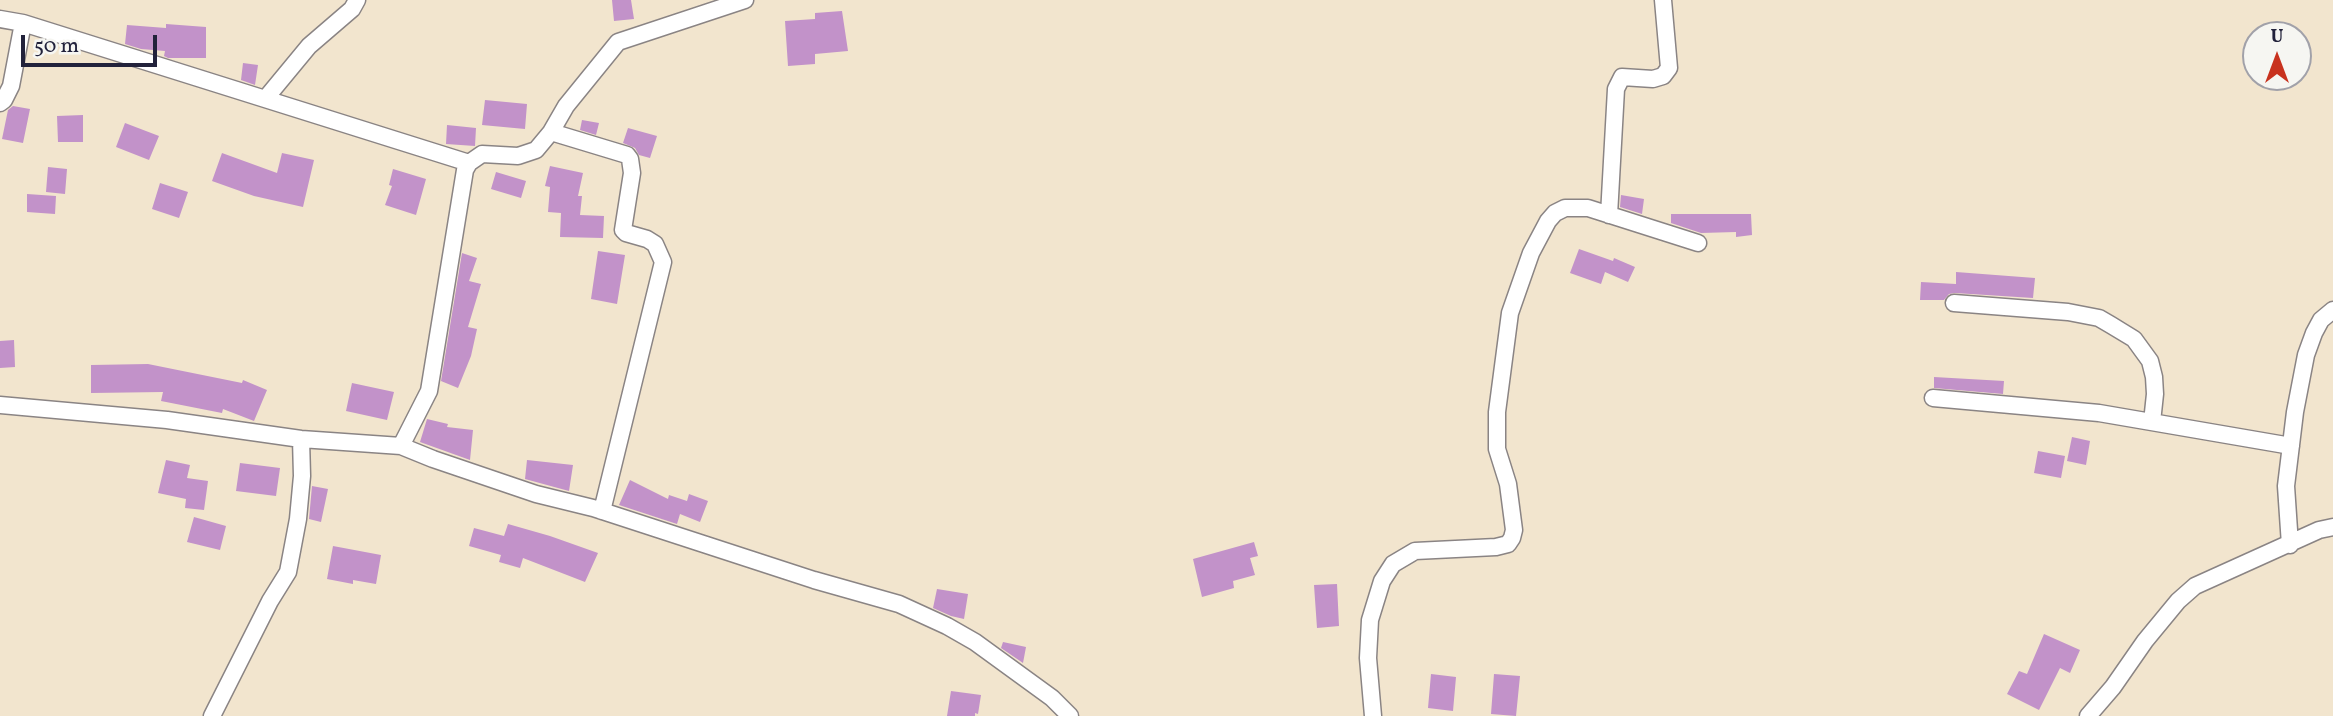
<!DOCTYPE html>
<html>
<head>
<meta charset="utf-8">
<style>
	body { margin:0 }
	#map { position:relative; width:2333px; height:716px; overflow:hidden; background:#f2e5ce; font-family:Vollkorn,serif }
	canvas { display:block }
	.north { position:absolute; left:2242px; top:21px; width:70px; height:70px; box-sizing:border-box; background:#f6f6f2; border:2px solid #a1a1a9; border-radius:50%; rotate:0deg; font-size:19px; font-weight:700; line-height:28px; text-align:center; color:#22223b }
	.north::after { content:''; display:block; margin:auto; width:24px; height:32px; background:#c8321e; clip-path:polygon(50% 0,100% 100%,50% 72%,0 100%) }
	.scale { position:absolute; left:21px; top:35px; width:136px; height:32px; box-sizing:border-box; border:4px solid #22223b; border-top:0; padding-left:9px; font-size:21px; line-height:24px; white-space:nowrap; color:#22223b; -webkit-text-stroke:5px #f6f6f2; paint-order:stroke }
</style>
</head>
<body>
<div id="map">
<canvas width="2333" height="716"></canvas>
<div class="north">U</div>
<div class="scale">50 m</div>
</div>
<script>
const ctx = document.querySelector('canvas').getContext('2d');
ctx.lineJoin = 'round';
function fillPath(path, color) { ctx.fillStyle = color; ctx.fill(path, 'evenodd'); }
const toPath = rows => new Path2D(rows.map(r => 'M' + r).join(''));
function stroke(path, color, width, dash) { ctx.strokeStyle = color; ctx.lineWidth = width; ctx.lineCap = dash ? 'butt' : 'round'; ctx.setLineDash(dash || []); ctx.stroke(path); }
fillPath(toPath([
	[612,0,631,0,634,19,614,21],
	[842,11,848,51,815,54,815,64,788,66,785,21,815,19,815,13],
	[166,24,206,27,206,58,168,58,164,56,165,51,141,49,125,44,127,25,166,28],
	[243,63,258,65,255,85,241,80],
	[485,100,527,104,525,129,482,125],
	[13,106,30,109,23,143,2,139,8,110],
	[83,115,83,142,58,142,57,116],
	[582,120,599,123,596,135,580,130],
	[125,123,159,136,149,160,116,147],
	[447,125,476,128,475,146,446,144],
	[628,128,657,136,650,158,639,155,635,148,623,143],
	[222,153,277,173,282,153,314,160,303,207,254,196,212,181],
	[550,166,583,173,578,196,582,196,580,215,604,216,603,238,560,237,561,213,548,212,550,187,545,186],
	[48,167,67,169,65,194,46,192],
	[393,169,426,179,416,215,385,205,392,186,389,185],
	[496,172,526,181,521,198,491,189],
	[160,183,188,192,179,218,152,209],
	[27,194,56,196,55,214,27,212],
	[1621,195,1644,199,1642,214,1620,207],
	[1671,214,1751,214,1752,235,1736,237,1736,232,1701,233,1671,223],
	[1579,249,1613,261,1614,258,1635,267,1628,282,1605,272,1601,284,1570,273],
	[598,251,625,255,617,304,591,299],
	[462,253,477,258,469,281,481,284,468,327,477,329,471,356,458,388,441,381],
	[1956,272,2035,278,2033,298,1955,293,1949,294,1944,300,1920,300,1921,282,1956,284],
	[14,340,15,367,0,368,0,341],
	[148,364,242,383,243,380,267,390,254,421,223,409,222,413,161,401,163,392,91,393,91,365],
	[1934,377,2004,381,2003,394,1934,388],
	[352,383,394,392,387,420,346,411],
	[427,419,448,424,447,427,473,430,470,460,420,442],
	[2072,437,2090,441,2086,465,2067,461],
	[2038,451,2065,456,2061,478,2034,473],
	[166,460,190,465,187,478,208,481,204,510,185,508,186,499,158,493],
	[527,460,573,465,569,491,525,479],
	[240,463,280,468,276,496,236,491],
	[630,480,668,499,669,495,687,501,689,494,708,501,700,522,680,514,677,524,619,505],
	[312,486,328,489,321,522,309,519],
	[194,517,226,526,220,550,187,542],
	[508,524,550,536,598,553,585,582,523,558,520,568,499,562,501,555,469,546,474,528,504,536],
	[1254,542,1258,556,1250,558,1255,575,1233,581,1234,588,1202,597,1193,559],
	[333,546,381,555,376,584,353,580,353,584,327,579],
	[1337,584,1339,626,1317,628,1314,585],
	[937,589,968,594,964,619,951,616,933,608],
	[2044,634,2080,650,2070,673,2060,668,2039,710,2007,694,2019,671,2027,674],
	[1003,642,1026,647,1023,663,1001,648],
	[1431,674,1456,677,1453,711,1428,708],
	[1494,674,1520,676,1516,716,1491,714],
	[951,691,981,695,978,714,975,713,975,716,947,716]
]), '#c292c9');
const minor = toPath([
	[0,19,23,23,469,163],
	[266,98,309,46,352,9,357,0],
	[0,103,4,100,11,86,23,23],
	[551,132,627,155,630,159,632,173,623,230,626,233,647,239,655,244,663,262,602,511],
	[1609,215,1616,89,1622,77,1653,79,1663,76,1669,68,1663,0],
	[1954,303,2068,312,2099,318,2111,325,2134,339,2150,361,2154,377,2155,394,2152,422],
	[1933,398,2099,413,2291,446],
	[0,405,167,420,301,439,401,446,433,459,536,494,593,508,814,580,899,604,947,626,975,642,1052,698,1070,716],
	[401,446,429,391,465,170,469,163,482,154,518,156,536,150,551,132,566,106,618,42,745,0],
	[2290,545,2286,486,2295,412,2306,355,2314,333,2321,320,2333,310],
	[212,716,270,601,288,572,298,519,302,476,301,439],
	[1373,716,1368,658,1370,620,1382,581,1393,564,1415,551,1496,547,1508,544,1512,538,1514,530,1508,484,1497,449,1497,412,1510,313,1531,253,1548,221,1555,213,1565,208,1588,208,1698,243],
	[2088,716,2113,687,2145,641,2178,601,2195,586,2319,530,2333,527]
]);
stroke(minor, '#8a8484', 19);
stroke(minor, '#fff', 16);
</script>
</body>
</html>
